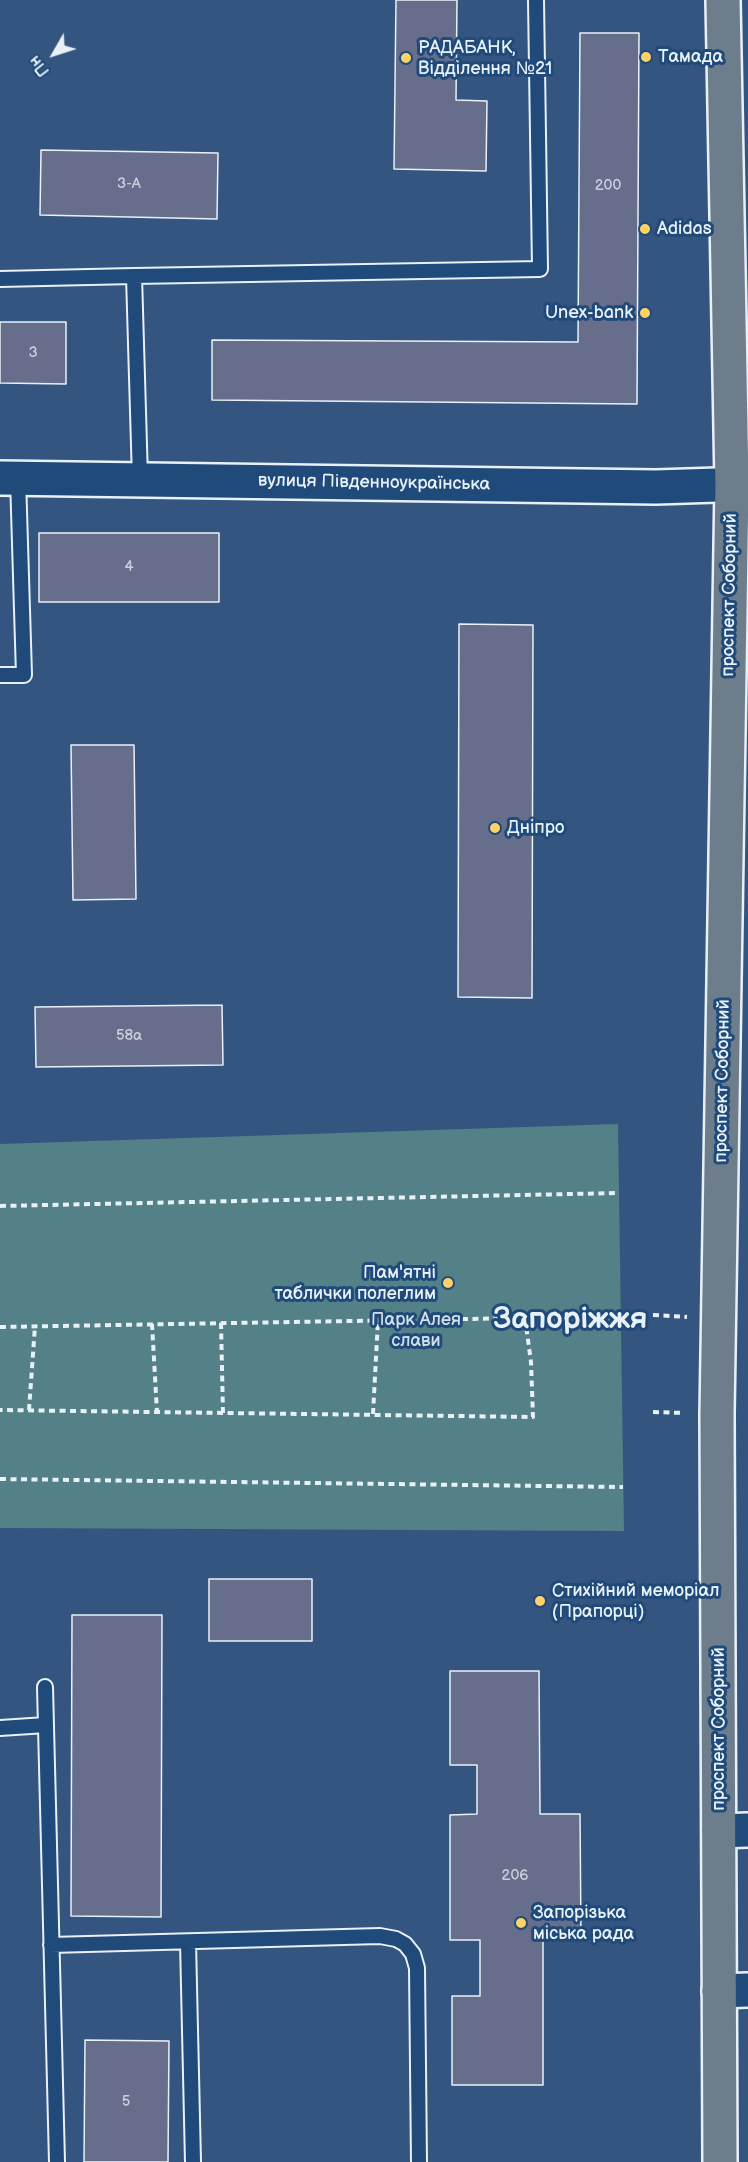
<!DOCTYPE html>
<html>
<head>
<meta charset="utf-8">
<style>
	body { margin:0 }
	#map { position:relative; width:748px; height:2162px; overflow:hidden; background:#34557f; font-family:"Balsamiq Sans",sans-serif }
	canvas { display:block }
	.north { position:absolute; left:24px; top:24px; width:60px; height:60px; -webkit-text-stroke:4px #1f4a7a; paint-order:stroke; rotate:231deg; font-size:16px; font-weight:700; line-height:24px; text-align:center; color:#e8f1f8 }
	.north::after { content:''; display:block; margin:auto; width:21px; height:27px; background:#e8f1f8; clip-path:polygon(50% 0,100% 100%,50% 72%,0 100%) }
</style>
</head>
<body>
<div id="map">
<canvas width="748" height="2162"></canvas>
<div class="north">Пн</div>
</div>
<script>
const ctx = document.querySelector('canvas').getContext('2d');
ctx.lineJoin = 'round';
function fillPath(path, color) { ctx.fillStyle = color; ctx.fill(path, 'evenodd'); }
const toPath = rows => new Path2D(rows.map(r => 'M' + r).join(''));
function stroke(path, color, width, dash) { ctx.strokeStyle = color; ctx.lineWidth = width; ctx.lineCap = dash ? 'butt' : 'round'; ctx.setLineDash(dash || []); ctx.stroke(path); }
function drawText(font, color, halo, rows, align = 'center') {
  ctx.font = font + ' "Balsamiq Sans",sans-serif'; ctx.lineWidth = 6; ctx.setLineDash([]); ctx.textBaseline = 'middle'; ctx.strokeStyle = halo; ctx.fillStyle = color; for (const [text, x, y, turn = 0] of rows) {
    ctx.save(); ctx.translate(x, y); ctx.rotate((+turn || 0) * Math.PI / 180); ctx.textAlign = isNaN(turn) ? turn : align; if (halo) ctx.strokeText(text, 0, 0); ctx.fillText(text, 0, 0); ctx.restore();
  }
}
fillPath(toPath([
	[618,1124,624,1531,0,1528,0,1144]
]), '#548088');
const building = toPath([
	[396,0,457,0,456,100,487,101,486,171,394,169,396,0],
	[580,33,639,33,637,404,212,400,212,340,578,342,580,33],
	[41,150,218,153,217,219,40,215,41,150],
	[0,322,66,322,66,384,0,383,0,322],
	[39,533,219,533,219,602,39,602,39,533],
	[459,624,533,625,532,998,458,997,459,624],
	[71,745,134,745,136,899,73,900,71,745],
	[222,1005,223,1065,36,1067,35,1007,222,1005],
	[209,1579,312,1579,312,1641,209,1641,209,1579],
	[72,1615,162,1615,161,1917,71,1916,72,1615],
	[450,1671,539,1671,540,1814,580,1814,581,1938,543,1938,543,2085,452,2085,452,1996,480,1996,480,1940,450,1940,450,1815,477,1814,477,1765,450,1765,450,1671],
	[85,2040,169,2041,168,2162,84,2162,85,2040]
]);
fillPath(building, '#666e8c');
stroke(building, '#e8f1f8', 1.5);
const service = toPath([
	[134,276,540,269,536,0],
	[0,279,134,276,140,479],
	[0,675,24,675,18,478],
	[45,1687,57,2162],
	[0,1728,46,1725],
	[188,1942,193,2162],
	[51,1945,380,1936,396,1939,405,1944,413,1954,417,1968,419,2162]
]);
const tertiary = toPath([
	[0,478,656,487,748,484],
	[719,1831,748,1830],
	[719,1991,748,1990]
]);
const primary = toPath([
	[720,2162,717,1414,732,484,723,0]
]);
stroke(service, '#e8f1f8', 18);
stroke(tertiary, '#e8f1f8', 38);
stroke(primary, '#e8f1f8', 38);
stroke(toPath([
	[0,1206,618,1193],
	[653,1315,687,1317],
	[221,1323,223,1413],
	[152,1324,157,1412],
	[0,1327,525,1318,531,1362,533,1417,0,1410],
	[29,1410,35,1326],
	[653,1412,684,1413],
	[373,1414,378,1320],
	[0,1479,623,1487]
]), '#e8f1f8', 4, [6, 4.5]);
stroke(service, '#1f4a7a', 14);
stroke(tertiary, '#1f4a7a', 33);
stroke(primary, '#6d7d8c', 33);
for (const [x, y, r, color] of [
	[646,57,6,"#ffd166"],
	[406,58,6,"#ffd166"],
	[645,229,6,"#ffd166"],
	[645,313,6,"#ffd166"],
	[495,828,6,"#ffd166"],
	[448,1283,6,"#ffd166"],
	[540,1601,6,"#ffd166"],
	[521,1923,6,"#ffd166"]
]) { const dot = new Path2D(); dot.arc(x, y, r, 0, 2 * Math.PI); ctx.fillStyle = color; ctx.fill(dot); stroke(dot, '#1f4a7a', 2); }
drawText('15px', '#c8d0dd', null, [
	["3-А",129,184],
	["200",608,186],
	["3",33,353],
	["4",129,567],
	["58а",129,1036],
	["206",515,1876],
	["5",126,2102]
]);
drawText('18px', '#e8f1f8', '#1f4a7a', [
	["РАДАБАНК,",418,48],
	["Відділення №21",418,69],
	["Тамада",658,57],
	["Adidas",657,229],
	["Unex-bank",633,313,"right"],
	["Дніпро",507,828],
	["Пам'ятні",436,1273,"right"],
	["таблички полеглим",436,1294,"right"],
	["Стихійний меморіал",552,1591],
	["(Прапорці)",552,1612],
	["Запорізька",533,1913],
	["міська рада",533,1934]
], 'left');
drawText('18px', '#e8f1f8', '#1f4a7a', [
	["вулиця Південноукраїнська",374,483,1],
	["проспект Соборний",730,595,-89],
	["проспект Соборний",723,1081,-89],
	["проспект Соборний",719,1729,-90]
]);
drawText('18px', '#d2e0e7', '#1f4a7a', [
	["Парк Алея",416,1320],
	["слави",416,1341]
]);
drawText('bold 30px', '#e8f1f8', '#1f4a7a', [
	["Запоріжжя",570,1320]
]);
</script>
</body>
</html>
